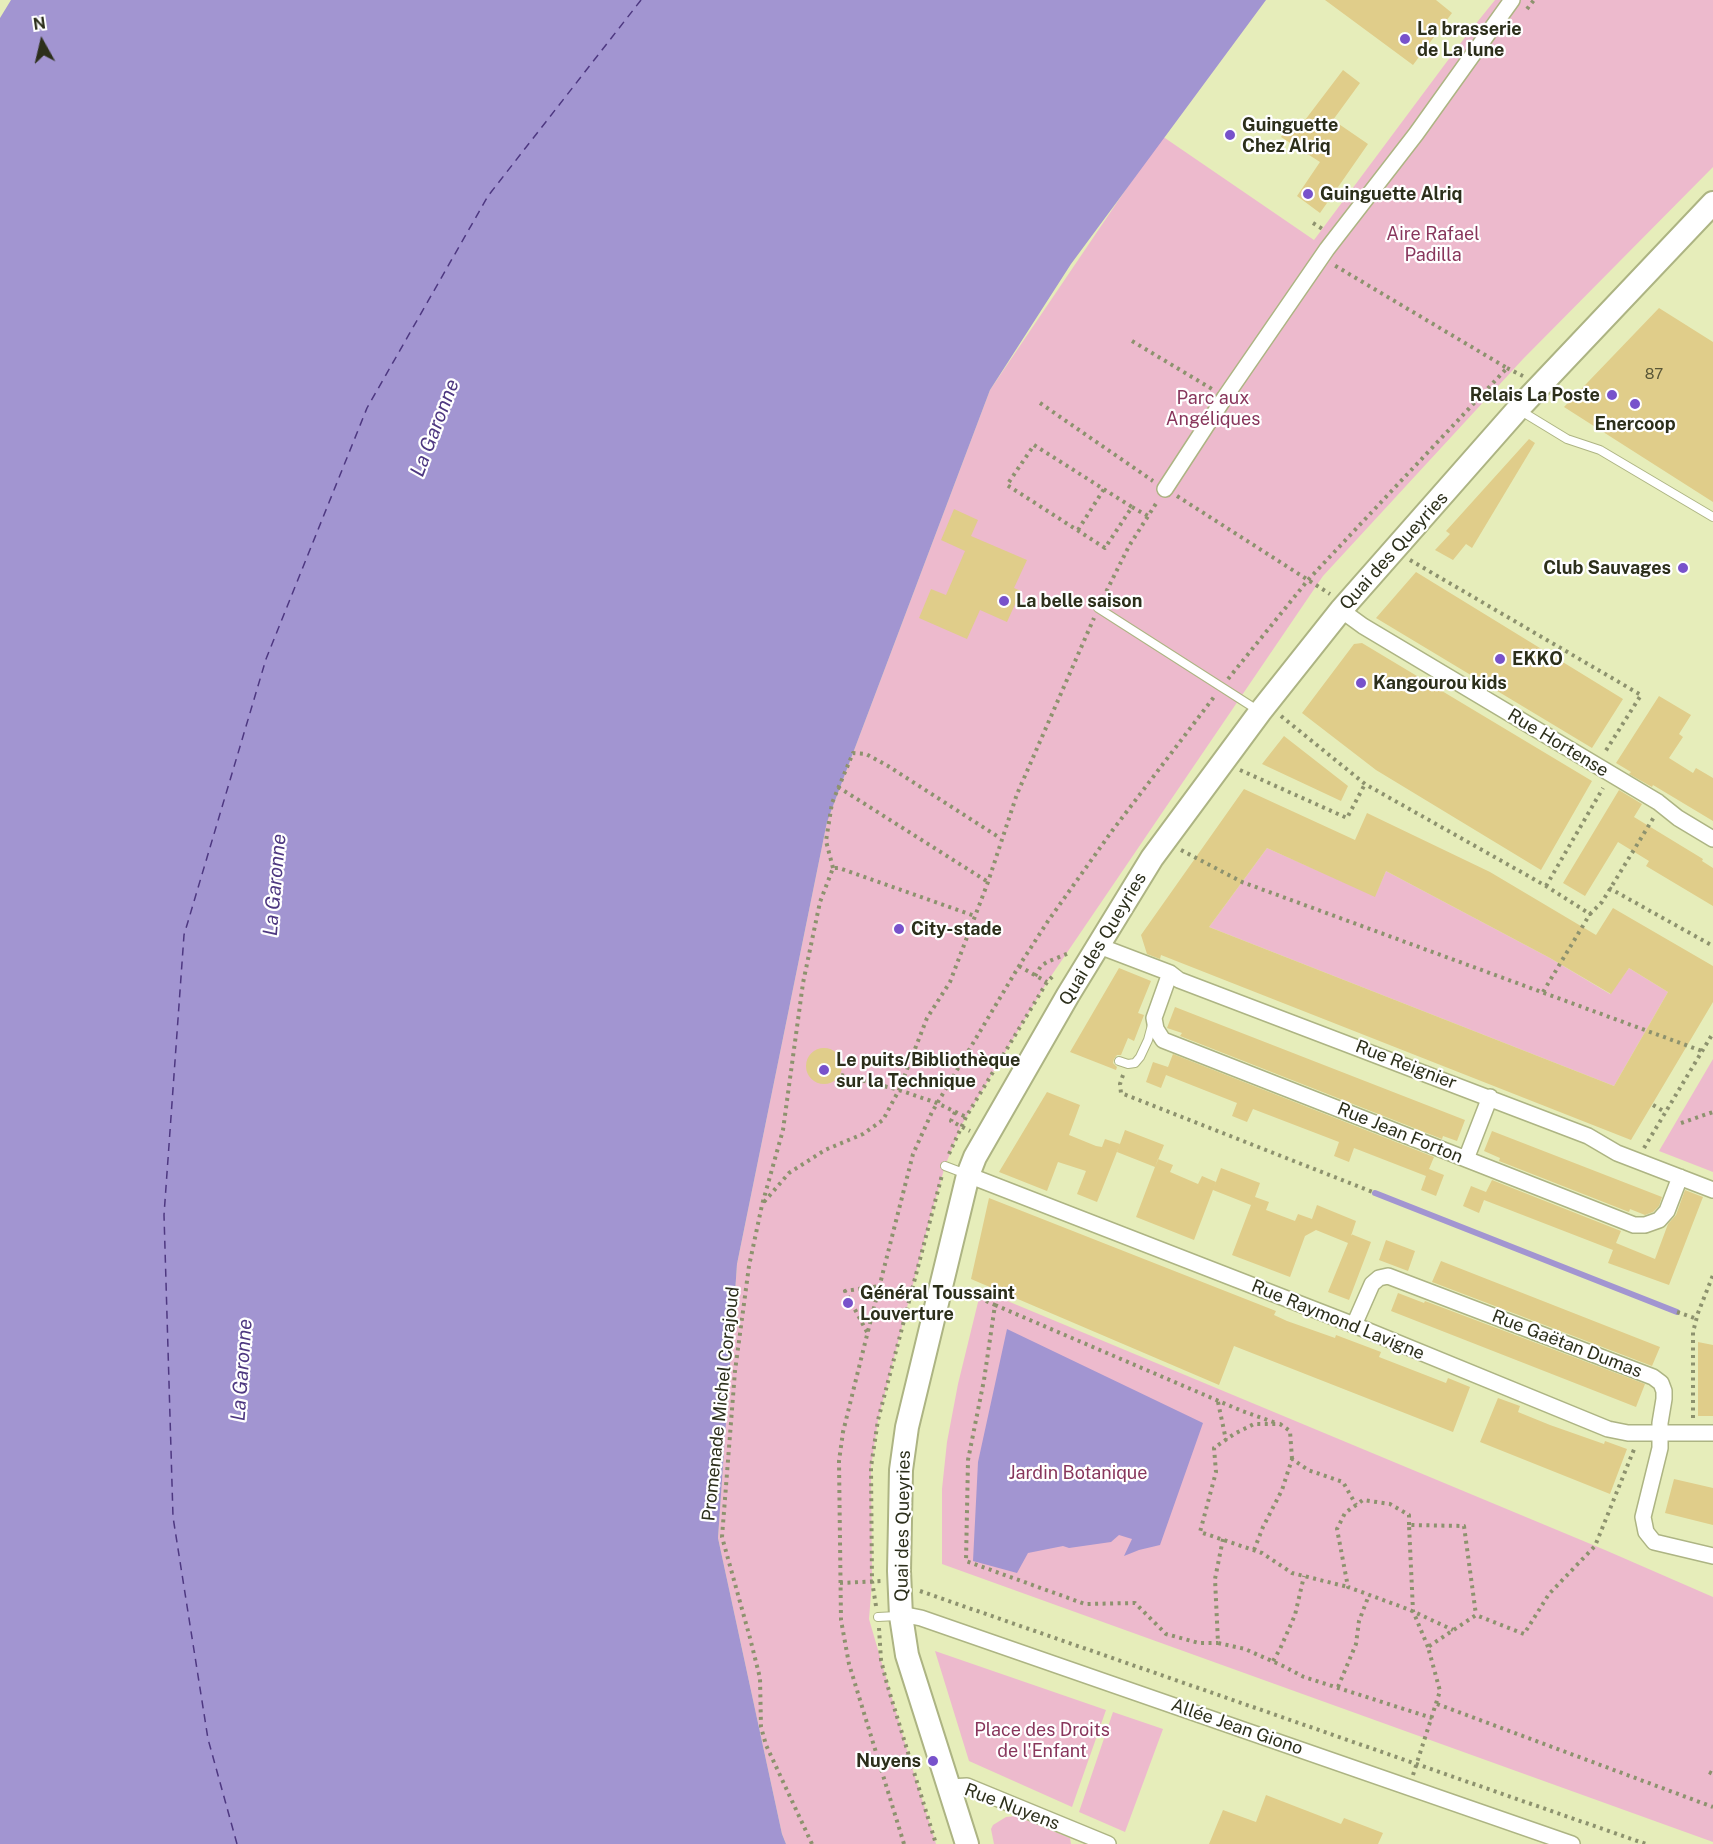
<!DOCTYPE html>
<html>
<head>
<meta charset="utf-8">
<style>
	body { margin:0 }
	#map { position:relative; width:1713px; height:1844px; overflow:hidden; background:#e6edba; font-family:"Public Sans",sans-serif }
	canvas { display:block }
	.north { position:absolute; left:12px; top:12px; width:60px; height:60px; -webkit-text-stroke:4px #fff; paint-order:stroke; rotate:352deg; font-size:16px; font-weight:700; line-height:24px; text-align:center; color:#2c2f1b }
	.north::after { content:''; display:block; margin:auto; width:21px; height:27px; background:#2c2f1b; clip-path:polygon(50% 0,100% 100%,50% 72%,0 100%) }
</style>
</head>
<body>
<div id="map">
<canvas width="1713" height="1844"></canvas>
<div class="north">N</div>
</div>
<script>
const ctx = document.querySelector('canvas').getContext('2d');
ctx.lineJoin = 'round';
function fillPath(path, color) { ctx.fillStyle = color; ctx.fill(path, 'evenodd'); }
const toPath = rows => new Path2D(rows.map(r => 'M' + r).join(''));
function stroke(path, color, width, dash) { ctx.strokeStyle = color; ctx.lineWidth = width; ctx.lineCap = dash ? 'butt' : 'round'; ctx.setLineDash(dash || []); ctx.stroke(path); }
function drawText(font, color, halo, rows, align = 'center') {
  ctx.font = font + ' "Public Sans",sans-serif'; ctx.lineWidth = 4.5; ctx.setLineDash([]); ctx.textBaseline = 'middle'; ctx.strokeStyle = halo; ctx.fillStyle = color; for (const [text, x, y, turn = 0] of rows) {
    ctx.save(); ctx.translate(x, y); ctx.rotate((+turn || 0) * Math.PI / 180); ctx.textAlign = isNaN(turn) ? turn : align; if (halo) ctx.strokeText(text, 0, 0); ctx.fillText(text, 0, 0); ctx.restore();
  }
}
fillPath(toPath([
	[1495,0,1713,0,1713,167,1523,359,1323,576,1047,982,961,1126,945,1166,930,1218,878,1420,871,1467,872,1581,869,1619,911,1764,936,1844,786,1844,782,1834,718,1538,737,1264,827,822,990,390,1162,136,1314,240,1466,36],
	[1267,848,1375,896,1386,871,1550,958,1610,994,1629,968,1668,992,1614,1086,1209,927],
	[1713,1059,1713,1172,1659,1151],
	[981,1290,1605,1550,1713,1597,1713,1842,942,1564,942,1489,947,1442,958,1384],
	[935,1651,1106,1710,1072,1807,969,1761],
	[1113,1712,1163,1729,1125,1832,1079,1812],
	[1016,1816,1070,1838,1071,1844,994,1844,991,1829,993,1825,1006,1817]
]), '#edbacd');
fillPath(toPath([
	[11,0,1266,0,1071,264,990,390,827,822,737,1264,718,1538,782,1834,786,1844,0,1844,0,18],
	[1007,1329,1203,1423,1160,1545,1139,1550,1124,1556,1132,1539,1119,1535,1111,1542,1069,1548,1063,1546,1028,1553,1017,1573,973,1561,978,1462]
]), '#a295d1');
stroke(toPath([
	[1375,1193,1677,1312]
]), '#a295d1', 6);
stroke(toPath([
	[237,1844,208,1739,173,1517,164,1215,184,935,266,659,367,408,488,196,641,0]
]), '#4e3881', 1.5, [8, 6]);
fillPath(toPath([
	[1325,0,1436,0,1452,13,1413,65],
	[1343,70,1360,83,1333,120,1368,144,1320,213,1297,196,1320,162,1281,137,1293,118,1302,124],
	[1659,308,1713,342,1713,502,1564,407],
	[1529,439,1535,443,1472,548,1466,544,1453,560,1435,550,1450,534,1446,531],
	[954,509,978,520,971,536,1027,560,1014,588,1021,591,1007,622,980,610,967,639,919,618,931,589,946,595,965,551,941,540],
	[1416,572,1623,699,1592,748,1376,618],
	[1362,643,1592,781,1541,870,1376,770,1302,713,1354,644],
	[1659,696,1691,715,1679,734,1683,737,1669,758,1693,773,1696,768,1713,778,1713,821,1653,785,1652,787,1629,774,1631,772,1616,763],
	[1284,736,1348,786,1341,801,1262,764],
	[1244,789,1355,840,1367,813,1490,872,1596,935,1613,908,1713,966,1713,1002,1631,1140,1161,955,1160,959,1147,954,1141,935],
	[1267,848,1375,897,1386,871,1550,958,1611,994,1629,968,1668,992,1614,1086,1209,927],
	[1619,790,1642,804,1634,817,1703,859,1702,861,1713,868,1713,906,1646,866,1649,861,1618,842,1585,896,1563,883],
	[1119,968,1151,981,1138,1013,1144,1015,1134,1041,1128,1038,1121,1055,1117,1055,1114,1059,1113,1063,1117,1067,1116,1070,1070,1052],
	[1175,1007,1465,1120,1457,1141,1443,1136,1442,1139,1180,1036,1182,1033,1167,1028],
	'806 1066a18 18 0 1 1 36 0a18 18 0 1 1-36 0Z',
	[1173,1054,1434,1157,1429,1169,1444,1175,1436,1196,1421,1190,1426,1176,1354,1148,1349,1162,1334,1156,1339,1142,1253,1109,1247,1122,1232,1116,1237,1103,1166,1075,1161,1088,1146,1082,1153,1062,1168,1067],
	[1047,1092,1080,1105,1069,1135,1096,1146,1102,1147,1105,1139,1120,1144,1097,1202,1077,1194,1086,1171,1058,1162,1047,1191,999,1172],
	[1125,1130,1164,1145,1155,1167,1117,1152],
	[1492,1131,1662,1197,1659,1206,1653,1212,1645,1215,1630,1209,1629,1212,1499,1161,1500,1158,1484,1151],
	[1158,1159,1173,1165,1170,1172,1198,1184,1202,1176,1216,1182,1194,1240,1136,1217],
	[1221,1168,1260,1183,1255,1197,1269,1202,1266,1210,1295,1221,1298,1214,1312,1219,1317,1205,1356,1221,1351,1236,1351,1234,1371,1242,1349,1300,1328,1292,1348,1243,1316,1230,1305,1236,1290,1277,1232,1255,1251,1205,1213,1190],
	[1492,1180,1621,1231,1616,1243,1655,1259,1668,1224,1676,1215,1685,1190,1703,1197,1669,1285,1608,1263,1613,1250,1484,1200,1479,1213,1463,1206,1471,1186,1486,1192],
	[989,1198,1276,1311,1274,1315,1287,1321,1335,1338,1336,1335,1381,1352,1379,1357,1446,1383,1448,1378,1470,1387,1453,1432,1234,1346,1219,1385,971,1279],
	[1386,1240,1415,1251,1408,1271,1379,1260],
	[1441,1261,1660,1347,1652,1366,1432,1282],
	[1398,1293,1424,1303,1425,1301,1645,1384,1636,1407,1391,1311],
	[1698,1342,1713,1345,1713,1416,1698,1416],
	[1498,1398,1520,1406,1518,1412,1550,1425,1604,1444,1605,1441,1627,1449,1610,1494,1480,1442],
	[1674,1479,1713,1488,1713,1525,1665,1513],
	[1266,1795,1341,1824,1344,1818,1383,1833,1378,1844,1209,1844,1223,1810,1256,1822]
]), '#e0cd8a');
const lane = toPath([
	[1521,411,1567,439,1600,450,1713,517],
	[1098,608,1259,711],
	[1119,1061,1128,1064,1135,1063,1140,1057,1148,1040,1152,1025],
	[945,1166,966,1174],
	[878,1617,897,1616]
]);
const street = toPath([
	[1165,489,1225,397,1327,249,1416,134,1512,0],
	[1341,610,1363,626,1658,802,1678,818,1713,839],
	[1099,944,1107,949,1170,973,1179,980,1588,1136,1617,1153,1713,1190],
	[1170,973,1154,1018,1156,1029,1163,1040,1634,1225,1645,1225,1659,1220,1667,1211,1680,1177],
	[1466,1159,1490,1097],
	[968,1175,1354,1325,1608,1429,1628,1433,1713,1433],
	[1354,1325,1372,1284,1379,1278,1388,1276,1653,1377,1661,1383,1664,1391,1664,1399,1660,1423,1660,1448,1643,1517,1646,1532,1654,1542,1713,1556],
	[901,1616,911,1616,921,1618,1572,1844],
	[950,1787,967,1786,1108,1844]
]);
const secondary = toPath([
	[967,1844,907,1655,901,1616,899,1571,901,1470,907,1427,968,1175,975,1157,1068,995,1152,858,1260,712,1341,610,1518,409,1713,203]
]);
stroke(lane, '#adb483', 10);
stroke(street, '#adb483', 18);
stroke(secondary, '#adb483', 26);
stroke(toPath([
	[1527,9,1534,0],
	[1313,223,1324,230],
	[1132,341,1212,389],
	[1507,368,1523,376],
	[1040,403,1153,481],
	[1034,445,1132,507,1105,548,1007,485,1034,445],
	[1177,496,1330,594],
	[1132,507,1148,516],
	[1078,530,1104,489],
	[1410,560,1641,695,1605,752],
	[1103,598,1129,546,1157,502],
	[1228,679,1308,580,1507,368,1334,265],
	[1281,716,1365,784,1546,886,1590,914,1602,902,1654,817],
	[1240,770,1347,818,1365,784],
	[838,787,988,882],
	[1181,850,1242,882,1702,1051],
	[833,868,826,841,832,803,853,753,866,754,888,766,1000,838],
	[1546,886,1603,788],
	[1609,888,1713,946],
	[1019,966,1047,982],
	[1035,976,1041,966,1047,962,1069,953],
	[1543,992,1590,914],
	[841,1075,899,1090,937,1103,966,1117],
	[1123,1075,1120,1084,1121,1093,1375,1193],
	[1653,1105,1665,1112],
	[955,1112,951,1121,970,1131],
	[1681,1123,1713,1112],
	[1644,1148,1713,1033],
	[949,1154,966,1117,1047,982,1054,975],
	[764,1202,789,1173,825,1150,863,1134,883,1120,899,1090,927,1018,950,982,988,882,1017,794,1094,618],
	[979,1298,995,1305,984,1380,968,1460,966,1561,1085,1604,1135,1603,1166,1634,1199,1643,1218,1643],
	[995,1305,1242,1411,1276,1423],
	[1677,1312,1697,1319],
	[867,1332,845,1291,879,1286],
	[1218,1402,1226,1440],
	[1693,1418,1693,1332,1698,1313,1713,1275],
	[1292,1459,1290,1431,1280,1424,1254,1424,1234,1434,1214,1448,1216,1472,1200,1532,1262,1553,1292,1573,1348,1587],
	[1409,1525,1409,1515,1390,1504,1363,1500,1345,1513,1337,1529,1348,1587,1410,1610,1453,1630],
	[1223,1539,1215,1579,1218,1643,1245,1649,1283,1666,1304,1677,1432,1718],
	[1254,1550,1263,1527,1282,1490,1292,1459,1308,1470,1343,1482,1356,1505],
	[840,1583,881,1581],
	[920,1591,1646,1844],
	[876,1606,872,1581,871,1467,878,1420,942,1175],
	[879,1628,881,1660,887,1684,936,1844],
	[1428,1647,1413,1611,1409,1525,1464,1526,1476,1615],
	[1273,1661,1280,1649,1295,1615,1304,1576],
	[1338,1687,1356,1644,1359,1621,1369,1595],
	[1437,1704,1713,1807],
	[1709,1772,1713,1774],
	[1413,1775,1440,1691,1428,1647,1476,1615,1524,1634,1549,1594,1595,1546,1635,1447],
	[812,1844,766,1745,761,1727,760,1678,750,1638,722,1537,735,1371,749,1266,762,1205,783,1130,803,983,820,902,833,868,839,868,975,916],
	[904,1844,849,1664,841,1620,839,1461,843,1432,865,1343,913,1154,932,1112,1019,966,1048,921,1112,831,1214,697]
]), '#8d926e', 4, [3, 4.5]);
stroke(lane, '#fff', 8);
stroke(street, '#fff', 15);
stroke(secondary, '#fff', 22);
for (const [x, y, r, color] of [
	[1405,39,6,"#7852cb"],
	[1230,135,6,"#7852cb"],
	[1308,194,6,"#7852cb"],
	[1612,395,6,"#7852cb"],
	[1635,404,6,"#7852cb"],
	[1683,568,6,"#7852cb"],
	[1004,601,6,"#7852cb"],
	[1500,659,6,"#7852cb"],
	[1361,683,6,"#7852cb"],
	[899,929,6,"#7852cb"],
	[824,1070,6,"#7852cb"],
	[848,1303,6,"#7852cb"],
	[933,1761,6,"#7852cb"]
]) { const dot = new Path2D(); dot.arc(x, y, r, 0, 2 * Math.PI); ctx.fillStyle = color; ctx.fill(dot); stroke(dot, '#fff', 2); }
drawText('15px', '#595637', null, [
	["87",1654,374]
]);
drawText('bold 18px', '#2c2f1b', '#fff', [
	["La brasserie",1417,29],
	["de La lune",1417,50],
	["Guinguette",1242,125],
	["Chez Alriq",1242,146],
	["Guinguette Alriq",1320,194],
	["Relais La Poste",1600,395,"right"],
	["Enercoop",1635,424,"center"],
	["Club Sauvages",1671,568,"right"],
	["La belle saison",1016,601],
	["EKKO",1512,659],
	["Kangourou kids",1373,683],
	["City-stade",911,929],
	["Le puits/Bibliothèque",836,1060],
	["sur la Technique",836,1081],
	["Général Toussaint",860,1293],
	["Louverture",860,1314],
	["Nuyens",921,1761,"right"]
], 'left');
drawText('18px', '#88365c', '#fff', [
	["Aire Rafael",1433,234],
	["Padilla",1433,255],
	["Parc aux",1213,398],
	["Angéliques",1213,419],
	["Jardin Botanique",1078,1473],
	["Place des Droits",1042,1730],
	["de l'Enfant",1042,1751]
]);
drawText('18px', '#2c2f1b', '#fff', [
	["Quai des Queyries",1394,551,-48],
	["Rue Hortense",1558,743,31],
	["Quai des Queyries",1103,939,-59],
	["Rue Reignier",1406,1065,21],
	["Rue Jean Forton",1400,1133,22],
	["Rue Raymond Lavigne",1338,1320,22],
	["Rue Gaëtan Dumas",1567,1344,21],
	["Promenade Michel Corajoud",721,1404,-84],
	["Quai des Queyries",903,1526,-89],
	["Allée Jean Giono",1237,1727,19],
	["Rue Nuyens",1012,1807,21]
]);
drawText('italic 20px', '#4e3881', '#fff', [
	["La Garonne",435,428,-69],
	["La Garonne",275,885,-85],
	["La Garonne",242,1370,-86]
]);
</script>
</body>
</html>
